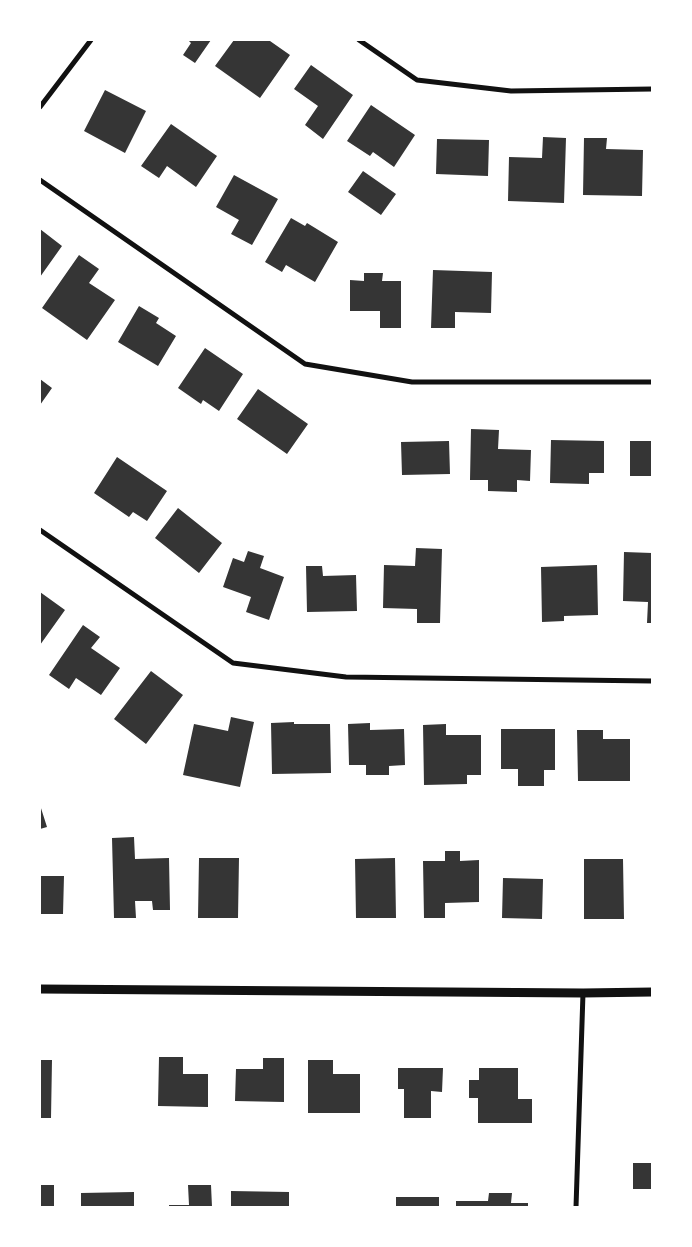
<!DOCTYPE html>
<html>
<head>
<meta charset="utf-8">
<style>
	body { margin:0 }
	#map { position:relative; width:692px; height:1247px; overflow:hidden; background:#fff; font-family:"Asap Condensed",sans-serif }
	canvas { display:block }
	.frame { position:absolute; inset:0; border:41px solid #fff; pointer-events:none }
</style>
</head>
<body>
<div id="map">
<canvas width="692" height="1247"></canvas>
<div class="frame"></div>
</div>
<script>
const ctx = document.querySelector('canvas').getContext('2d');
ctx.lineJoin = 'round';
function fillPath(path, color) { ctx.fillStyle = color; ctx.fill(path, 'evenodd'); }
const toPath = rows => new Path2D(rows.map(r => 'M' + r).join(''));
function stroke(path, color, width, dash) { ctx.strokeStyle = color; ctx.lineWidth = width; ctx.lineCap = dash ? 'butt' : 'round'; ctx.setLineDash(dash || []); ctx.stroke(path); }
fillPath(toPath([
	[188,40,211,40,195,63,183,55,191,43],
	[234,40,271,40,270,41,290,55,260,98,215,66],
	[311,65,353,95,323,139,305,125,318,106,294,89],
	[105,90,146,111,125,153,84,131],
	[371,105,415,135,394,167,373,152,370,156,347,141],
	[171,124,217,156,196,187,167,166,159,178,141,166],
	[543,137,566,138,564,203,508,201,509,157,542,158],
	[584,138,607,138,606,149,643,150,642,196,583,195],
	[437,139,489,140,488,176,436,174],
	[363,171,396,194,381,215,348,192],
	[234,175,278,199,252,245,231,234,239,220,216,207],
	[291,218,305,226,307,223,338,242,315,282,286,265,282,272,265,262],
	[40,229,62,246,40,277],
	[79,255,99,269,89,283,115,300,87,340,42,308],
	[433,270,492,272,491,313,455,312,455,328,431,328],
	[364,273,383,273,382,281,401,281,401,328,380,328,380,311,350,311,350,280,364,281],
	[139,306,159,318,156,323,176,336,158,366,118,342],
	[205,348,243,374,219,411,203,400,201,404,178,388],
	[40,379,52,388,40,405],
	[258,389,308,424,287,454,237,419],
	[471,429,499,430,498,449,531,450,530,481,517,480,517,492,488,491,488,480,470,480],
	[551,440,604,441,604,473,589,473,589,484,550,483],
	[449,441,450,474,402,475,401,442],
	[630,441,652,441,652,476,630,476],
	[117,457,167,491,147,521,133,512,129,517,94,493],
	[178,508,222,543,199,573,155,538],
	[416,548,442,549,440,623,417,623,417,609,383,608,384,565,415,566],
	[248,551,264,556,260,568,284,577,269,620,246,612,251,597,223,587,233,558,244,562],
	[624,552,652,553,652,623,647,623,648,602,623,601],
	[597,565,598,615,564,616,564,621,542,622,541,567],
	[306,566,322,566,323,576,356,575,357,611,307,612],
	[40,592,65,610,40,645],
	[83,625,100,637,91,648,120,668,101,695,76,678,69,689,49,675],
	[151,671,183,695,146,744,114,719],
	[231,717,254,722,240,787,183,775,194,724,228,731],
	[294,722,294,724,330,724,331,773,272,774,271,723],
	[370,723,370,730,404,729,405,765,389,766,389,775,366,775,366,765,349,765,348,724],
	[446,724,446,735,481,735,481,775,467,775,467,784,424,785,423,725],
	[501,729,555,729,555,770,544,770,544,786,518,786,518,769,501,769],
	[577,730,603,730,603,739,630,739,630,781,578,781],
	[40,805,47,827,40,829],
	[134,837,135,859,169,858,170,910,153,910,152,901,135,901,136,918,114,918,112,838],
	[445,851,460,851,460,861,479,860,479,902,445,903,445,918,424,918,423,861,445,861],
	[199,858,239,858,238,918,198,918],
	[395,858,396,918,356,918,355,859],
	[584,859,623,859,624,919,584,919],
	[40,876,64,876,63,914,40,914],
	[503,878,543,879,542,919,502,918],
	[159,1057,183,1057,183,1074,208,1074,208,1107,158,1106],
	[263,1058,284,1058,284,1102,235,1101,236,1069,263,1069],
	[40,1060,52,1060,51,1118,40,1118],
	[308,1060,333,1060,333,1074,360,1074,360,1113,308,1113],
	[398,1068,443,1068,442,1092,431,1091,431,1118,404,1118,404,1089,398,1089],
	[479,1068,518,1068,518,1099,532,1099,532,1123,478,1123,478,1098,469,1098,469,1080,479,1080],
	[633,1163,652,1163,652,1189,633,1189],
	[40,1185,54,1185,54,1207,40,1207],
	[188,1185,211,1185,212,1207,169,1207,169,1205,189,1205],
	[231,1191,289,1192,289,1207,231,1207],
	[134,1192,134,1207,81,1207,81,1193],
	[489,1193,512,1193,511,1203,528,1203,528,1207,456,1207,456,1201,488,1201],
	[396,1197,439,1197,439,1207,396,1207]
]), '#353535');
stroke(toPath([
	[359,40,417,80,511,91,652,89],
	[40,107,91,40],
	[40,180,305,364,412,382,652,382],
	[40,530,233,663,346,677,652,681],
	[576,1207,583,993]
]), '#111', 5);
stroke(toPath([
	[40,989,583,993,652,992]
]), '#111', 9);
</script>
</body>
</html>
